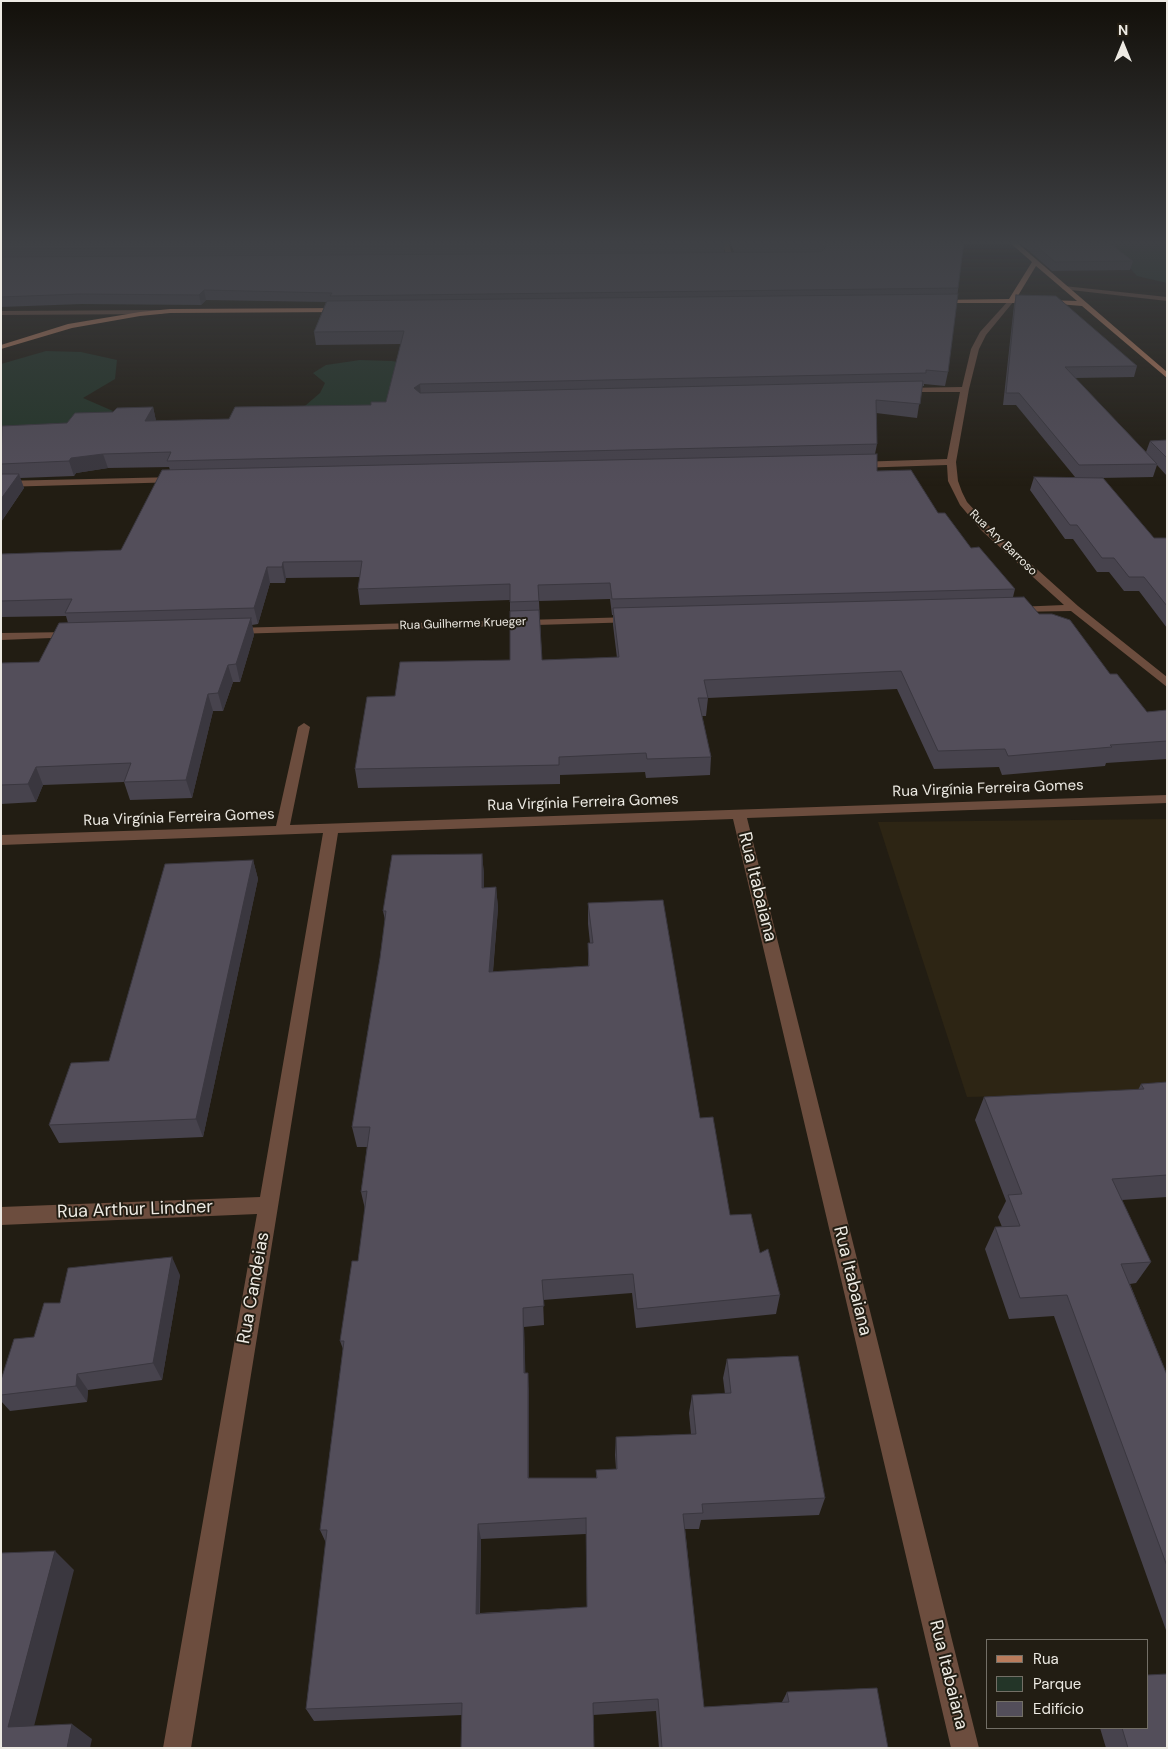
<!DOCTYPE html>
<html>
<head>
<meta charset="utf-8">
<style>
	body { margin:0 }
	#map { position:relative; width:1168px; height:1749px; overflow:hidden; background:#221d13; font-family:"DM Sans",sans-serif }
	canvas { display:block }
	.frame { position:absolute; inset:0; border:2px solid #edeae3; pointer-events:none }
	.legend { position:absolute; left:986px; top:1639px; width:162px; height:90px; box-sizing:border-box; background:#221d13; border:1px solid #736f66; margin:0; padding:6px 9px; list-style:none; font-size:15px; color:#edeae3 }
	.legend li { display:flex; align-items:center; gap:10px; height:25px }
	.legend b { width:25px; border:1px solid #736f66 }
	.north { position:absolute; left:1098px; top:20px; width:50px; height:50px; -webkit-text-stroke:4px #221d13; paint-order:stroke; rotate:0deg; font-size:14px; font-weight:700; line-height:20px; text-align:center; color:#edeae3 }
	.north::after { content:''; display:block; margin:auto; width:18px; height:22px; background:#edeae3; clip-path:polygon(50% 0,100% 100%,50% 72%,0 100%) }
</style>
</head>
<body>
<div id="map">
<canvas width="1168" height="1749"></canvas>
<div class="frame"></div>
<ul class="legend">
<li><b style="height:6px;background:#ba7c5c"></b>Rua</li>
<li><b style="height:14px;background:#233528"></b>Parque</li>
<li><b style="height:14px;background:#534e5a"></b>Edifício</li>
</ul>
<div class="north">N</div>
</div>
<script>
const ctx = document.querySelector('canvas').getContext('2d');
ctx.lineJoin = 'round';
function fillPath(path, color) { ctx.fillStyle = color; ctx.fill(path, 'evenodd'); }
const toPath = rows => new Path2D(rows.map(r => 'M' + r).join(''));
function stroke(path, color, width, dash) { ctx.strokeStyle = color; ctx.lineWidth = width; ctx.lineCap = dash ? 'butt' : 'round'; ctx.setLineDash(dash || []); ctx.stroke(path); }
function drawText(font, color, halo, rows, align = 'center') {
  ctx.font = font + ' "DM Sans",sans-serif'; ctx.lineWidth = 4; ctx.setLineDash([]); ctx.textBaseline = 'middle'; ctx.strokeStyle = halo; ctx.fillStyle = color; for (const [text, x, y, turn = 0] of rows) {
    ctx.save(); ctx.translate(x, y); ctx.rotate((+turn || 0) * Math.PI / 180); ctx.textAlign = isNaN(turn) ? turn : align; if (halo) ctx.strokeText(text, 0, 0); ctx.fillText(text, 0, 0); ctx.restore();
  }
}
fillPath(toPath([
	[1167,819,1167,1092,967,1097,878,822]
]), '#2d2514');
fillPath(toPath([
	[1093,241,1167,241,1167,283,1137,276,1112,248],
	[46,351,81,352,117,360,115,379,83,398,113,411,80,426,1,427,1,364],
	[360,360,392,361,417,365,412,404,299,411,320,393,325,383,313,373,326,365]
]), '#233528');
fillPath(toPath([
	[722,241,728,241,733,257,714,259,714,257,726,255,722,241],
	[1064,286,1167,297,1167,301,1062,289,1064,286],
	[1009,300,1014,301,986,335,979,349,969,389,956,462,958,481,962,492,967,502,990,527,1078,606,1167,677,1167,687,1071,611,1012,612,1012,608,1016,607,1064,605,982,531,960,505,948,481,947,465,857,468,852,465,857,462,947,459,960,392,901,392,897,390,901,388,962,387,971,349,980,332,1009,300],
	[165,310,162,314,1,315,1,311,165,310],
	[177,477,182,480,180,482,1,487,1,481,177,477],
	[633,617,639,620,637,622,234,634,228,631,234,628,633,617],
	[73,632,77,633,77,637,1,640,1,633,73,632],
	[304,723,310,727,290,825,1167,795,1167,803,747,818,979,1748,951,1748,733,819,338,833,191,1748,163,1748,257,1214,1,1225,1,1207,260,1197,323,833,1,845,1,835,276,826,298,727,304,723]
]), '#6c4d3e');
fillPath(toPath([
	[1008,241,1015,241,1167,372,1167,378,1082,306,1046,303,934,303,936,300,1009,299,1032,262,1008,241],
	[1036,266,1077,301,1016,299,1036,266],
	[343,308,346,312,170,313,140,316,72,328,1,349,1,345,68,324,140,312,170,309,343,308]
]), '#ba7c5c');
fillPath(toPath([
	[1,241,724,244,724,252,734,252,730,241,964,241,948,372,945,386,924,384,924,386,922,386,917,418,876,413,877,444,875,454,877,471,938,513,971,548,1015,589,1013,597,1039,614,1110,674,1147,712,1167,710,1167,759,1106,763,1105,766,1002,775,999,767,934,769,897,689,708,698,706,716,702,716,711,757,710,775,646,778,645,772,560,775,560,784,358,788,355,769,395,696,510,660,510,600,360,605,358,589,360,577,286,578,285,583,270,583,258,624,252,625,254,635,240,682,233,682,223,711,213,711,192,798,130,800,124,782,43,785,36,802,1,804,1,663,39,662,68,623,66,616,1,617,1,554,121,550,170,470,169,467,108,468,76,473,74,476,20,478,24,488,1,522,1,426,67,423,113,412,153,407,156,421,229,419,371,405,386,402,401,344,316,345,314,332,326,302,206,300,201,305,82,304,1,307],
	[610,599,612,615,613,615,613,625,617,658,542,660,539,601],
	[1020,241,1107,241,1133,261,1130,270,1052,271,1020,243],
	[1016,295,1137,366,1134,377,1075,378,1146,452,1150,441,1167,440,1167,476,1157,465,1153,477,1099,478,1154,538,1167,538,1167,628,1139,591,1124,591,1109,572,1097,572,1073,539,1065,539,1030,490,1034,477,1075,477,1016,405,1003,405,1014,305],
	[482,854,484,875,484,888,496,887,498,908,493,972,588,966,588,943,590,943,588,924,588,903,700,1118,730,1215,760,1253,780,1295,776,1314,636,1328,632,1293,543,1300,544,1325,524,1327,525,1373,529,1391,529,1478,596,1478,596,1470,616,1469,615,1455,616,1437,691,1434,689,1413,692,1395,725,1394,723,1378,727,1359,825,1498,819,1515,701,1520,699,1529,685,1529,704,1707,782,1702,787,1692,888,1748,659,1748,656,1711,593,1715,462,1715,314,1721,306,1709,326,1543,320,1530,343,1349,340,1341,358,1261,365,1209,361,1192,367,1147,357,1147,352,1127,380,958,385,920,383,911],
	[586,1534,587,1607,480,1613,481,1539],
	[253,860,258,879,203,1137,59,1143,49,1125,109,1061],
	[1167,1082,1167,1197,1122,1200,1151,1262,1136,1283,1130,1284,1167,1375,1167,1633,1054,1316,1009,1319,985,1249,995,1227,1002,1227,998,1217,1006,1201,975,1120,984,1097,1138,1090,1141,1084],
	[180,1275,162,1380,88,1390,87,1402,10,1411,1,1401,1,1380,34,1337,60,1303],
	[1100,1728,1147,1728,1167,1748,1106,1748]
]), '#47434d');
fillPath(toPath([
	[204,290,206,300,201,305,199,295],
	[420,384,421,397,414,388],
	[153,407,156,421,145,421],
	[103,454,108,468,76,473,74,476,69,461,71,458],
	[19,474,24,488,1,522,1,499],
	[283,562,286,578,285,583,282,567],
	[267,567,270,583,258,624,254,608],
	[251,618,254,635,240,682,236,664],
	[228,665,233,682,223,711,218,693],
	[208,694,213,711,192,798,186,780],
	[36,767,43,785,36,802,28,784],
	[482,854,484,875,484,908,482,888],
	[253,860,258,879,203,1137,196,1119],
	[496,887,498,908,491,993,489,972],
	[172,1257,180,1275,162,1380,153,1363],
	[523,1308,524,1327,526,1391,524,1373],
	[528,1373,529,1391,529,1495,528,1478],
	[77,1374,88,1390,87,1402,76,1386],
	[478,1524,481,1539,479,1628,476,1614],
	[55,1551,74,1570,30,1742,8,1727],
	[72,1724,92,1739,90,1748,67,1748]
]), '#3a373f');
const building = toPath([
	[1,241,723,241,724,244,1,249,1,241],
	[734,241,964,241,958,288,330,296,332,293,204,290,199,295,79,294,1,297,1,257,821,252,826,247,821,244,735,244,734,241],
	[1031,241,1107,241,1133,261,1055,262,1031,241],
	[958,294,948,372,926,370,926,373,420,384,414,388,420,393,923,381,920,404,876,400,877,444,167,461,171,452,103,454,71,458,69,461,1,464,2,426,67,423,75,413,113,412,117,408,153,407,145,421,229,419,235,407,371,405,371,402,386,402,404,331,314,332,327,301,958,294],
	[1016,295,1056,296,1137,366,1065,367,1157,464,1079,465,1019,393,1006,393,1016,295],
	[1167,440,1167,458,1150,441,1167,440],
	[877,454,877,471,911,470,938,513,945,513,971,548,979,547,1015,589,612,599,610,583,538,585,539,601,510,602,510,584,358,589,362,561,283,562,282,567,267,567,254,608,65,613,72,599,1,601,1,554,121,550,162,470,877,454],
	[1,474,19,474,1,499,1,474],
	[1034,477,1103,478,1154,538,1167,538,1167,606,1144,577,1129,577,1114,558,1102,558,1077,525,1070,525,1034,477],
	[1024,597,1039,614,1052,614,1070,620,1110,674,1117,674,1147,712,1167,710,1167,741,1110,745,1112,747,1008,756,1005,749,938,751,901,671,704,680,708,698,698,698,711,757,647,759,646,753,559,757,559,765,355,769,367,697,395,696,400,662,510,660,510,611,539,610,542,660,619,657,613,608,1024,597],
	[251,618,236,664,228,665,218,693,208,694,186,780,124,782,131,763,36,767,28,784,1,785,1,663,39,662,59,623,251,618],
	[482,854,482,888,496,887,489,972,589,966,588,943,593,943,588,903,663,900,700,1118,713,1117,730,1215,751,1214,760,1253,768,1249,780,1295,637,1309,633,1274,542,1280,544,1306,523,1308,524,1373,528,1373,528,1478,597,1478,596,1470,617,1469,616,1437,696,1434,692,1395,731,1393,727,1359,798,1356,825,1498,702,1504,703,1513,683,1514,704,1707,789,1702,787,1692,877,1688,888,1748,662,1748,658,1699,593,1703,594,1748,461,1748,462,1703,306,1709,327,1530,320,1530,344,1341,340,1341,352,1261,358,1261,367,1191,361,1192,370,1127,352,1127,380,958,386,911,383,911,392,855,482,854],
	[586,1518,587,1607,476,1614,478,1524,586,1518],
	[253,860,196,1119,49,1125,71,1063,109,1061,165,864,253,860],
	[1167,1082,1167,1175,1112,1179,1151,1262,1121,1264,1167,1375,1167,1566,1067,1295,1020,1298,995,1227,1020,1226,1008,1195,1022,1194,984,1097,1144,1089,1141,1084,1167,1082],
	[172,1257,153,1363,77,1374,76,1386,1,1395,1,1380,14,1339,34,1337,44,1303,60,1303,68,1268,172,1257],
	[55,1551,8,1727,72,1724,67,1748,1,1748,1,1553,55,1551],
	[1167,1674,1167,1748,1128,1748,1122,1728,1147,1728,1147,1675,1167,1674]
]);
fillPath(building, '#534e5a');
stroke(building, '#3a373f', 1);
const sky = ctx.createLinearGradient(0, 0, 0, 486);
sky.addColorStop(0, '#13100a');
sky.addColorStop(0.5, '#3e4044');
sky.addColorStop(1, '#3e404400');
ctx.fillStyle = sky;
ctx.fillRect(0, 0, 1168, 486);
drawText('12px', '#edeae3', '#221d13', [
	["Rua Ary Barroso",1003,543,44],
	["Rua Guilherme Krueger",463,624,-2]
]);
drawText('15px', '#edeae3', '#221d13', [
	["Rua Virgínia Ferreira Gomes",988,789,-2],
	["Rua Virgínia Ferreira Gomes",583,803,-2],
	["Rua Virgínia Ferreira Gomes",179,818,-2]
]);
drawText('18px', '#edeae3', '#221d13', [
	["Rua Itabaiana",757,887,76],
	["Rua Arthur Lindner",135,1210,-2],
	["Rua Itabaiana",852,1281,76],
	["Rua Candeias",254,1288,-80],
	["Rua Itabaiana",948,1675,76]
]);
</script>
</body>
</html>
